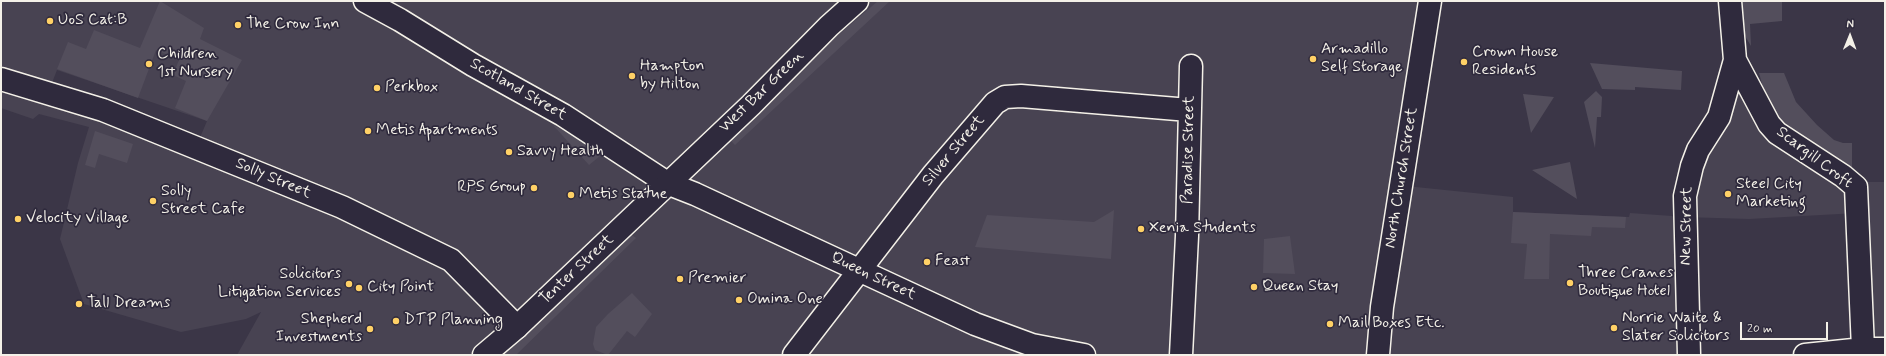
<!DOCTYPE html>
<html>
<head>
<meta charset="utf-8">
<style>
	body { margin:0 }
	#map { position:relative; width:1886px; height:356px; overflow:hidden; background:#3b3647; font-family:Mynerve,sans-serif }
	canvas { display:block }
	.frame { position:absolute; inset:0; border:2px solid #f4f1e8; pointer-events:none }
	.north { position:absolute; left:1830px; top:16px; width:40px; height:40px; -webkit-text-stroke:3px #2f2a3d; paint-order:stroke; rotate:1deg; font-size:11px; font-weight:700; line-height:16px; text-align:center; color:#f4f1e8 }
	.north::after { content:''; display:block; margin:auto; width:14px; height:18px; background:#f4f1e8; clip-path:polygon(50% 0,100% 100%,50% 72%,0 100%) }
	.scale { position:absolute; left:1740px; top:322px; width:88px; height:18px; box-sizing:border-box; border:2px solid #f4f1e8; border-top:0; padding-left:5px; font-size:12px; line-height:14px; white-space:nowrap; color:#f4f1e8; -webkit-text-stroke:3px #2f2a3d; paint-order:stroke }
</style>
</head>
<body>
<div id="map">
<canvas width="1886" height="356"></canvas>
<div class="frame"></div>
<div class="north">N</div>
<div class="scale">20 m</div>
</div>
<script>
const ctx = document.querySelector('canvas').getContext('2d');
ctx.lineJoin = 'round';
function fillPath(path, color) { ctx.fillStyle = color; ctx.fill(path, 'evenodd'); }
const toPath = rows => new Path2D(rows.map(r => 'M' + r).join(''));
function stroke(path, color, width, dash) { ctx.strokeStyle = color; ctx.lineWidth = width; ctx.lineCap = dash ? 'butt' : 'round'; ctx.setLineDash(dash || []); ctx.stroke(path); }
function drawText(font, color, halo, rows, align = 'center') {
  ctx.font = font + ' Mynerve,sans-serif'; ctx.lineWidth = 3.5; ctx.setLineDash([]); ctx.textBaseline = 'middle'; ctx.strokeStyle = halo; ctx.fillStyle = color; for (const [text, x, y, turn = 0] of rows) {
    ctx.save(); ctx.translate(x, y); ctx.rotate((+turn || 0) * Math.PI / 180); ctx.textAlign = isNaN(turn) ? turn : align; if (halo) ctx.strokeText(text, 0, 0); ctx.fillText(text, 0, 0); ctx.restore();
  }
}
fillPath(toPath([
	[1,1,1430,1,1406,186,1513,197,1513,212,1629,217,1630,213,1672,216,1680,222,1689,355,237,355,261,312,246,319,181,332,84,304,60,239,78,163,89,127,39,114,33,119,1,108],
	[57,70,207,121,196,147,48,93],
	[1735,60,1754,98,1866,182,1885,182,1885,355,1863,349,1857,213,1749,219,1684,217]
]), '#484352');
fillPath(toPath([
	[160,1,204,28,200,39,242,60,207,121,175,108,186,81,173,75,179,60,156,50,138,98,57,69,68,42,86,49,94,30,140,48],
	[878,1,890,1,735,145,727,137,791,75],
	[1742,1,1782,1,1782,21,1750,24,1751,46,1745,36],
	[1590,63,1682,71,1681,90,1635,87,1635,90,1602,89],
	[1759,73,1784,73,1796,102,1817,125,1834,140,1843,143,1852,143,1852,174,1777,120,1767,102],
	[1596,91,1602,97,1601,117,1597,117,1595,148,1584,102],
	[1523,94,1554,97,1531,133],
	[553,125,605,152,589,165],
	[95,131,133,144,127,163,99,154,95,168,85,165],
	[1570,162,1577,199,1532,170],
	[1114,210,1111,259,975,247,987,215,1094,222],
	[1513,212,1626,217,1625,228,1592,227,1591,236,1550,234,1549,279,1524,279,1527,244,1511,243],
	[629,233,636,238,516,355,499,355],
	[1290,236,1295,274,1263,273,1264,239],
	[632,293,652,314,635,337,627,331,608,355,595,350,593,344,596,327,608,314]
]), '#534e5c');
const minor = toPath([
	[365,1,400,20,473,65,563,115,667,183,695,194,975,324,1032,345,1084,355],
	[1730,1,1735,60,1769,124,1777,133,1843,176,1856,187,1863,349],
	[1,79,103,110,342,207,451,260,517,327],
	[794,355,933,175,995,103,1005,97,1021,96,1189,110],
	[1181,355,1187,236,1191,66],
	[1378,355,1382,307,1430,1],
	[1689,355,1685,196,1692,166,1698,150,1719,117,1735,60],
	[1805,355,1863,349,1885,349]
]);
const major = toPath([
	[484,355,517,327,751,105,829,26,857,1]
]);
stroke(minor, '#f4f1e8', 25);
stroke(major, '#f4f1e8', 25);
stroke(minor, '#2f2a3d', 22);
stroke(major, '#2f2a3d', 22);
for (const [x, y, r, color] of [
	[50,21,4,"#ffd166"],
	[238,25,4,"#ffd166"],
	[1313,59,4,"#ffd166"],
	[1464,62,4,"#ffd166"],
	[149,64,4,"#ffd166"],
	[632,76,4,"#ffd166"],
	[377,88,4,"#ffd166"],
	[368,131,4,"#ffd166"],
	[509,152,4,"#ffd166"],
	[534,188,4,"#ffd166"],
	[1728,194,4,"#ffd166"],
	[571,195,4,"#ffd166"],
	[153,201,4,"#ffd166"],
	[18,219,4,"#ffd166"],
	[1141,229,4,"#ffd166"],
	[927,262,4,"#ffd166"],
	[680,279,4,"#ffd166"],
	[1570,283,4,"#ffd166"],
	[349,284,4,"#ffd166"],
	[1254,287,4,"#ffd166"],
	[359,288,4,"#ffd166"],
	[739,300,4,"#ffd166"],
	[79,304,4,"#ffd166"],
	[396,321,4,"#ffd166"],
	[1330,324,4,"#ffd166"],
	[1614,328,4,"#ffd166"],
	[370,329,4,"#ffd166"]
]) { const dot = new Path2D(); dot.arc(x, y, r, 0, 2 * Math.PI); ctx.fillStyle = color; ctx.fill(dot); stroke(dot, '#2f2a3d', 1.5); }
drawText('16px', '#f4f1e8', '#2f2a3d', [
	["UoS Cat:B",58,21],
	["The Crow Inn",246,25],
	["Armadillo",1321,50],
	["Self Storage",1321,68],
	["Crown House",1472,53],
	["Residents",1472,71],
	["Children",157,55],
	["1st Nursery",157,73],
	["Hampton",640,67],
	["by Hilton",640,85],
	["Perkbox",385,88],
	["Metis Apartments",376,131],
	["Savvy Health",517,152],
	["Steel City",1736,185],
	["Marketing",1736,203],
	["RPS Group",526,188,"right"],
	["Solly",161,192],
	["Street Cafe",161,210],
	["Metis Statue",579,195],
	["Velocity Village",26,219],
	["Xenia Students",1149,229],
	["Feast",935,262],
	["Three Cranes",1578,274],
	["Boutique Hotel",1578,292],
	["Solicitors",341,275,"right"],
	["Litigation Services",341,293,"right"],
	["Premier",688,279],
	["Queen Stay",1262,287],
	["City Point",367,288],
	["Omina One",747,300],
	["Tall Dreams",87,304],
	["Norrie Waite &",1622,319],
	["Slater Solicitors",1622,337],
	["Shepherd",362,320,"right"],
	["Investments",362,338,"right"],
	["DTP Planning",404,321],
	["Mail Boxes Etc.",1338,324]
], 'left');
drawText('16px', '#f4f1e8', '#2f2a3d', [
	["Scotland Street",518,90,30],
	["West Bar Green",762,92,-44],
	["Paradise Street",1189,150,-89],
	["Silver Street",954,151,-50],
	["Scargill Croft",1814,158,37],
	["North Church Street",1402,178,-81],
	["Solly Street",273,179,23],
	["New Street",1687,226,-89],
	["Tenter Street",577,270,-43],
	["Queen Street",873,277,25]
]);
</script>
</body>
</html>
